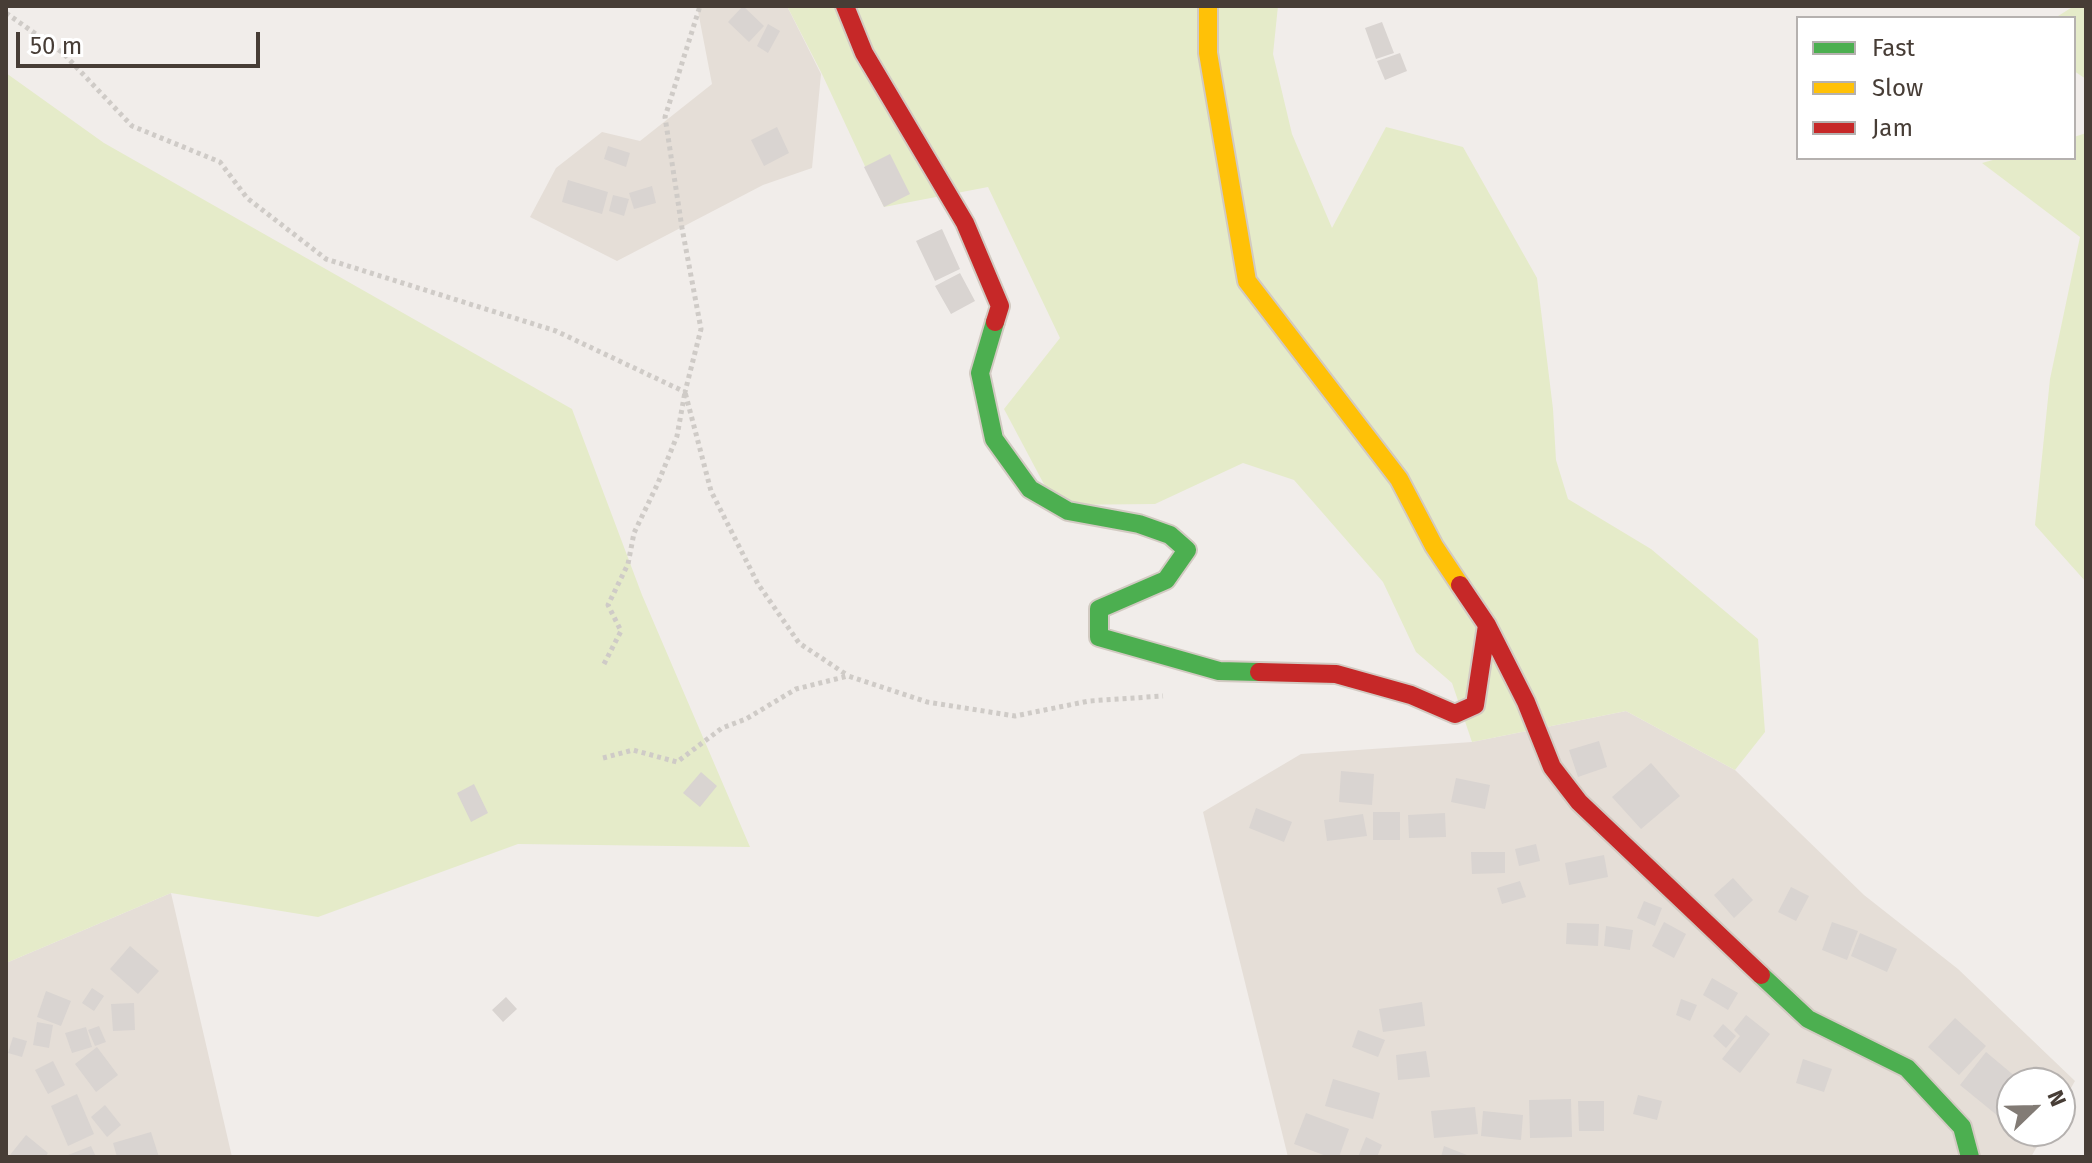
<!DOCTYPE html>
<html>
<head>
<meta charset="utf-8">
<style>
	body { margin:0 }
	#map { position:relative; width:2092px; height:1163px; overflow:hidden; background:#f1edea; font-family:"Fira Sans",sans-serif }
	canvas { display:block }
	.frame { position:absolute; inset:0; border:8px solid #473d36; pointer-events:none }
	.legend { position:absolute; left:1796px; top:16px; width:280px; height:144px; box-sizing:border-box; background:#fff; border:2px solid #b5b1af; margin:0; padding:10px 14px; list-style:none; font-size:24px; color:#473d36 }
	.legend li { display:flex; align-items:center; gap:16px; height:40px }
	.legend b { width:40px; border:2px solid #b5b1af }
	.north { position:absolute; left:1996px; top:1067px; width:80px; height:80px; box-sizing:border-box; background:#fff; border:2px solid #b5b1af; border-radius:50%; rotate:67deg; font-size:22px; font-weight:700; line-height:32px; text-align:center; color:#473d36 }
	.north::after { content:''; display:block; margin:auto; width:28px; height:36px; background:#827b75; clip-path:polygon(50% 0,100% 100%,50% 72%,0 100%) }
	.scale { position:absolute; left:16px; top:32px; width:244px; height:36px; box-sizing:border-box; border:4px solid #473d36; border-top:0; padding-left:10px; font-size:24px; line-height:28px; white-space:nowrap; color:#473d36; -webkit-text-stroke:6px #fff; paint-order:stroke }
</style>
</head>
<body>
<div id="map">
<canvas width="2092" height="1163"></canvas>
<div class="frame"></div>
<ul class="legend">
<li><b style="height:10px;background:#4caf50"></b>Fast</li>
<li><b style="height:10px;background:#ffc107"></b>Slow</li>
<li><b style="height:10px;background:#c62828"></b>Jam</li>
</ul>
<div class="north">N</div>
<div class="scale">50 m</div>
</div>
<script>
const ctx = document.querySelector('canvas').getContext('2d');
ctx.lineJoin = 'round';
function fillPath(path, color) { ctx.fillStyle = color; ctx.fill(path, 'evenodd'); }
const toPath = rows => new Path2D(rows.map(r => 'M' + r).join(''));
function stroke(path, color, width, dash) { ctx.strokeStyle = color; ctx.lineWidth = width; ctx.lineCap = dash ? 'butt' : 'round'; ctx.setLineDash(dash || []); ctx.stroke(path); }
fillPath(toPath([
	[697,6,787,6,821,74,812,168,763,185,617,261,530,217,556,168,602,132,640,141,712,84],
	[1626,711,1735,770,1864,895,1958,969,2075,1081,2060,1107,2060,1083,2012,1083,2012,1131,2046,1131,2031,1157,1288,1157,1203,812,1301,754,1472,742],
	[171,893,232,1157,6,1157,6,963]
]), '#e5ded7');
fillPath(toPath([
	[787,6,1278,6,1273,54,1292,134,1332,228,1386,127,1463,147,1537,278,1553,409,1556,460,1568,499,1651,549,1758,639,1765,732,1735,770,1626,711,1472,742,1452,683,1416,652,1383,582,1294,480,1243,463,1155,504,1055,505,1004,409,1060,338,988,187,884,207,822,74],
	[2074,6,2086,6,2086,79,2074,71,2074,18,2055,18],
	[6,73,104,143,572,409,642,595,750,847,518,844,318,917,171,893,6,963],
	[2086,133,2086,582,2035,525,2050,379,2080,237,1982,163,2000,158,2074,158,2074,137]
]), '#e5ebc9');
fillPath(toPath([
	[743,6,764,26,749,42,728,22],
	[1382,22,1394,53,1376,59,1365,28],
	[768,24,780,31,768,53,757,46],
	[1400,53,1407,71,1385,80,1377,61],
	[777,127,789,153,764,166,751,140],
	[608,146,630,153,626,167,604,159],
	[890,154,910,194,884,207,864,167],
	[568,180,608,192,602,214,562,202],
	[652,186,656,203,634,209,629,193],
	[613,195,629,199,624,216,609,211],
	[942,229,960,269,935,281,916,241],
	[960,273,975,301,951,314,935,286],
	[1599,741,1607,767,1578,777,1569,750],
	[1651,763,1680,796,1641,829,1612,797],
	[1341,771,1374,774,1372,805,1339,802],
	[701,772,717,786,700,807,683,793],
	[1456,778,1490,785,1485,809,1451,802],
	[474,784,488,813,471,822,457,793],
	[1256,808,1292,822,1284,842,1249,828],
	[1373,812,1400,812,1400,840,1373,840],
	[1445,813,1446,837,1409,838,1408,815],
	[1363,814,1367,836,1327,841,1324,820],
	[1536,844,1540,861,1519,866,1515,849],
	[1471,852,1505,852,1505,873,1472,874],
	[1604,855,1608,877,1569,885,1565,863],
	[1733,878,1753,900,1734,918,1714,895],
	[1520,881,1526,897,1502,904,1497,888],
	[1791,887,1809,896,1796,921,1778,912],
	[1644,901,1662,908,1655,926,1637,918],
	[1664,922,1686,934,1674,958,1652,946],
	[1832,922,1858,931,1847,960,1822,950],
	[1567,923,1599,924,1598,946,1566,944],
	[1606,926,1633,930,1630,950,1604,946],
	[1860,933,1897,949,1887,972,1851,956],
	[130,946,159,971,138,994,110,969],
	[1712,978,1738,993,1728,1010,1703,995],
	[92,988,104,996,94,1011,82,1003],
	[46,991,71,1001,61,1026,37,1017],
	[506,997,517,1009,503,1022,492,1010],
	[1681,999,1697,1005,1690,1021,1676,1015],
	[1422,1002,1425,1026,1383,1032,1379,1009],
	[134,1003,135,1030,113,1031,111,1004],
	[1746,1015,1770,1034,1740,1073,1722,1059,1740,1036,1734,1030],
	[1955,1018,1986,1046,1959,1075,1928,1047],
	[37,1022,53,1025,49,1048,33,1045],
	[1723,1024,1736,1036,1726,1048,1713,1036],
	[99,1026,106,1042,95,1046,88,1030],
	[86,1027,92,1047,72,1053,65,1033],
	[1358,1030,1385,1040,1378,1057,1352,1047],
	[13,1037,27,1041,22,1057,8,1053],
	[97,1047,118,1075,96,1092,75,1064],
	[1426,1051,1430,1077,1398,1080,1396,1055],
	[1986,1052,2023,1083,2012,1083,2012,1098,1998,1116,1960,1085],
	[1803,1059,1832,1069,1824,1092,1796,1083],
	[53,1061,65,1085,48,1094,35,1070],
	[1333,1079,1380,1093,1373,1119,1325,1106],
	[77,1094,94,1134,68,1146,51,1106],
	[1638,1095,1662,1101,1657,1120,1633,1114],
	[1571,1099,1572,1137,1530,1138,1529,1100],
	[1578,1101,1604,1101,1604,1131,1579,1131],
	[105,1105,121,1125,107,1137,91,1117],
	[1475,1107,1478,1134,1434,1138,1431,1111],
	[1483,1111,1523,1115,1521,1140,1481,1136],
	[1306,1113,1349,1129,1339,1157,1329,1157,1294,1144],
	[151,1132,159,1157,117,1157,113,1143],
	[26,1135,48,1153,45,1157,13,1157,10,1155],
	[1366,1137,1382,1145,1377,1157,1358,1157],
	[91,1146,96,1157,63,1157],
	[1444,1146,1472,1157,1441,1157]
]), '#d9d4d1');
const fast = toPath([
	[995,322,980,373,994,439,1030,489,1068,511,1139,524,1170,535,1187,550,1166,580,1099,609,1099,637,1219,671,1259,672],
	[1761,975,1808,1019,1907,1068,1962,1127,1970,1157]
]);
const slow = toPath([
	[1208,6,1208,53,1247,281,1399,479,1434,546,1460,585]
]);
const jam = toPath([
	[845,6,864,53,965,223,1000,306,995,322],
	[1460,585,1487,625,1526,702,1552,767,1579,802,1761,975],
	[1259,672,1336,674,1411,695,1455,714,1475,705,1487,625]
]);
stroke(fast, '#d2cac2', 22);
stroke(slow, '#d2cac2', 22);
stroke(jam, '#d2cac2', 22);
stroke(toPath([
	[6,13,63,53,132,126,220,162,247,198,326,259,556,331,685,392,701,329,682,228,665,117,700,6],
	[604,664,621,631,608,605,628,564,634,533,658,483,677,436,685,392,711,491,758,584,799,643,847,675],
	[603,758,633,750,677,762,722,728,746,719,796,689,848,676,927,702,1015,716,1089,701,1163,696]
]), '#cfcbc7', 5, [4, 4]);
stroke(fast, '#4caf50', 18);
stroke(slow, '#ffc107', 18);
stroke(jam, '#c62828', 18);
</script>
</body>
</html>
